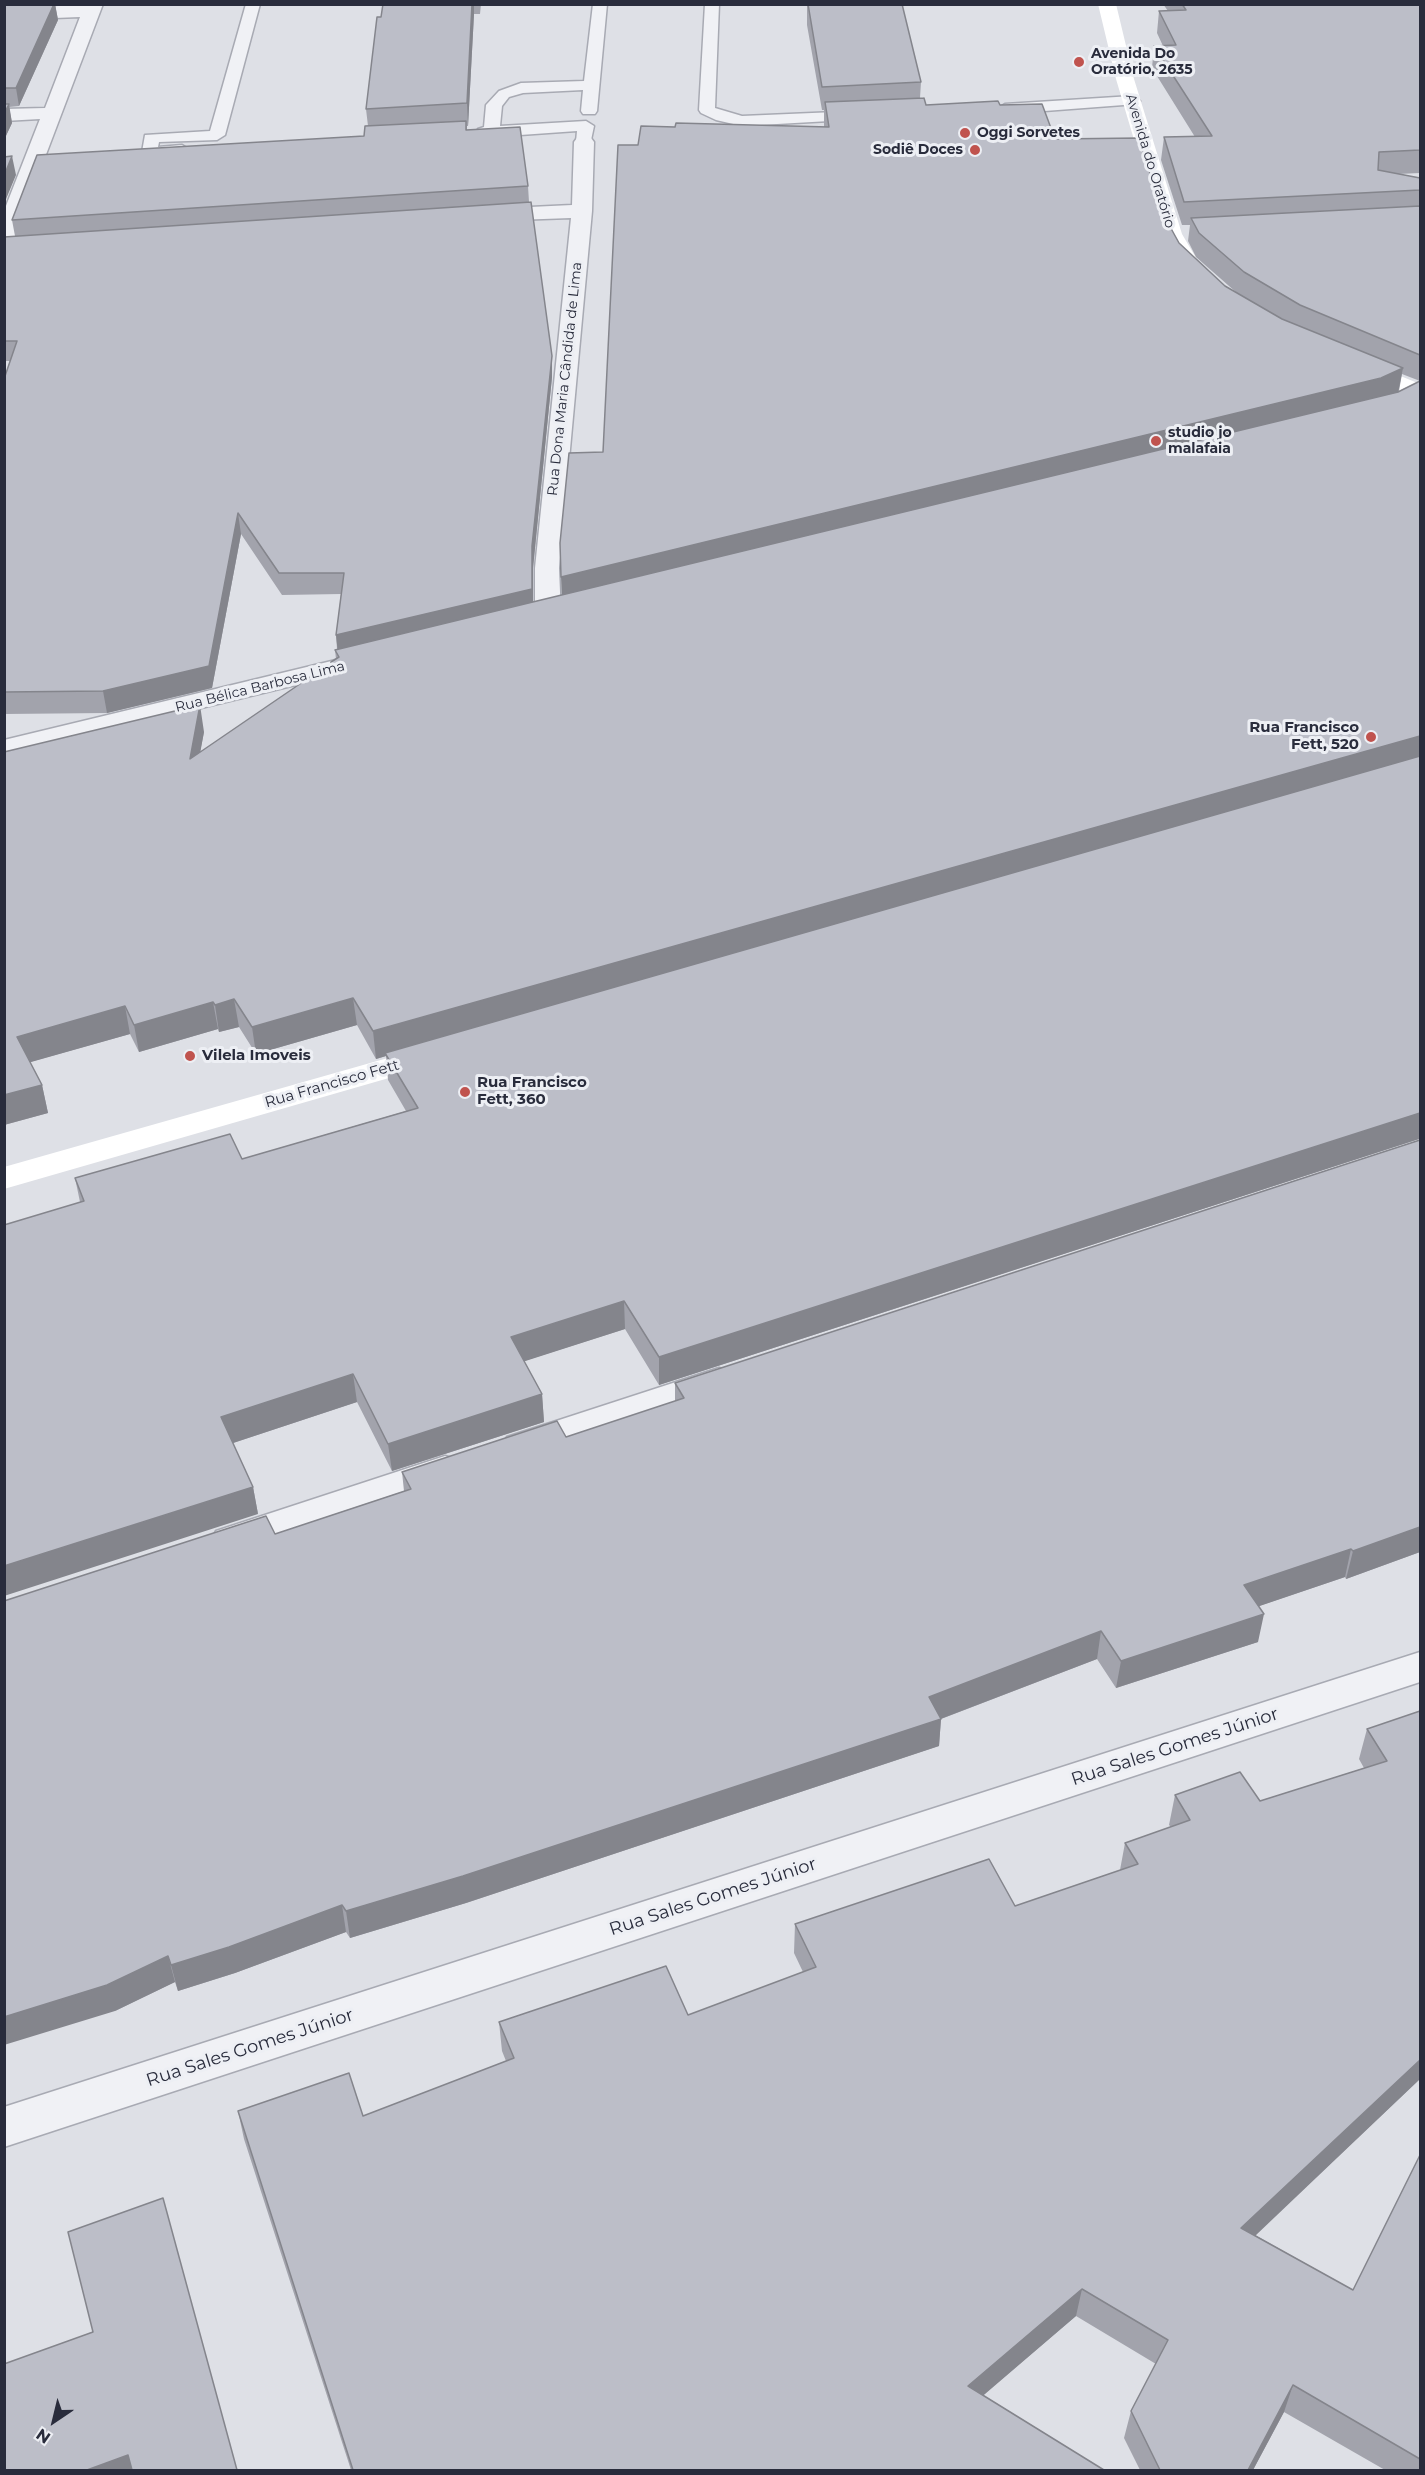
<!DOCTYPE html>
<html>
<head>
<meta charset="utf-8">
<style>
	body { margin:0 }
	#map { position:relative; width:1425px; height:2475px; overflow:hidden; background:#dee0e6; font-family:Montserrat,sans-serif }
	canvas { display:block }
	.frame { position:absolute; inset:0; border:6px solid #292c3c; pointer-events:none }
	.north { position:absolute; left:24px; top:2391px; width:60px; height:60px; -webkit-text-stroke:4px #edeff4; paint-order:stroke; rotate:215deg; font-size:16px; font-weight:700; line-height:24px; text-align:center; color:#292c3c }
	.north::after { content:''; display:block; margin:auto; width:21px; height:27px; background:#292c3c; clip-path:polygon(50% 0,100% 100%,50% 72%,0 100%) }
</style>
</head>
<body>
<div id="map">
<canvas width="1425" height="2475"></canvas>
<div class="frame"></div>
<div class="north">N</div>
</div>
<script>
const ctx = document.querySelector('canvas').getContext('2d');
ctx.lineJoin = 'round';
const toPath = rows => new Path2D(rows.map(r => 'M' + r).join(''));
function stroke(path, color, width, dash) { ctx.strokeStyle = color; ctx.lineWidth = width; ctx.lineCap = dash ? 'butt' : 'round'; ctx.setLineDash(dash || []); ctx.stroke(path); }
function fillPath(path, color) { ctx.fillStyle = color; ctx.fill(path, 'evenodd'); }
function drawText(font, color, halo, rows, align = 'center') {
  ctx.font = font + ' Montserrat,sans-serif'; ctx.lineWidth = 6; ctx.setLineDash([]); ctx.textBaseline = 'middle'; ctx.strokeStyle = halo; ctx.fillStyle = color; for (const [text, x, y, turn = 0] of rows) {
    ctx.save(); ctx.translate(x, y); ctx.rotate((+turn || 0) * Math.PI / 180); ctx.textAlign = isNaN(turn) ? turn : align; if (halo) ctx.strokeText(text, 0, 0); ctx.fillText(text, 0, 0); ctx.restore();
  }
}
const service = toPath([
	[246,4,260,4,225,135,217,140,159,142,158,147,182,145,190,150,182,155,144,155,142,152,145,135,210,131,246,4],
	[593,4,607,4,597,111,595,114,583,114,581,111,583,90,523,93,509,97,502,106,500,126,586,121,594,126,590,145,578,145,576,142,577,131,492,137,478,135,476,132,478,129,484,127,486,105,499,91,521,83,584,81,593,4],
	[705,4,719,4,715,108,742,116,859,111,867,116,865,119,742,126,716,120,701,113,699,110,705,4],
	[1132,96,1137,98,1140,101,1137,104,1005,114,997,109,1005,104,1132,96]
]);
const minor = toPath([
	[85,4,103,4,14,239,11,243,4,245,4,211,40,119,4,121,4,109,45,108,80,17,4,20,4,10,85,4],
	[584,136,591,138,594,142,592,211,559,568,561,616,557,621,548,624,539,621,535,616,535,568,571,218,488,221,481,219,478,215,481,211,488,209,572,205,574,142,577,138,584,136],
	[373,651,382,654,386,659,382,664,4,756,4,740,373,651],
	[719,1368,731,1372,736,1381,731,1390,520,1459,507,1455,502,1446,507,1437,719,1368],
	[445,1456,458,1460,463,1470,458,1480,229,1555,216,1551,211,1541,216,1531,445,1456],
	[1420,1652,1420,1682,4,2147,4,2107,1420,1652]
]);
stroke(service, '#a8aab3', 3);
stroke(minor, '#a8aab3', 3);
fillPath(service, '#f0f1f5');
fillPath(minor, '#f0f1f5');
fillPath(toPath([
	[1098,4,1116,4,1134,79,1182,234,1199,263,1195,267,1188,269,1181,267,1162,234,1116,79,1098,4],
	[1359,359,1420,384,1420,399,1351,371,1348,366,1351,361,1359,359],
	[430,1046,441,1049,445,1056,441,1063,4,1189,4,1167,430,1046]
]), '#fff');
fillPath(toPath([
	[4,4,55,4,58,20,19,106,9,107,12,123,4,140],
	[383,4,481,4,480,14,474,14,468,126,467,126,467,130,528,186,529,202,552,377,533,568,533,602,562,595,603,452,638,145,675,127,824,127,824,110,822,110,807,25,807,4,921,82,920,98,926,105,1000,105,1055,139,1162,212,1179,243,1225,286,1237,293,1196,257,1188,241,1190,225,1182,225,1161,160,1164,137,1195,137,1152,68,1154,46,1163,46,1157,33,1159,11,1168,11,1163,4,1420,4,1420,173,1398,174,1420,178,1420,1552,1346,1579,1345,1577,1259,1606,1258,1642,1116,1688,1097,1659,941,1719,939,1746,466,1903,350,1938,346,1932,235,1973,178,1991,175,1982,115,2011,275,1534,404,1491,402,1472,566,1437,675,1401,675,1383,1420,1140,1419,1139,659,1385,625,1329,524,1361,542,1394,544,1422,392,1471,357,1402,233,1443,253,1487,258,1514,80,1202,75,1178,242,1159,406,1111,388,1080,386,1056,376,1059,357,1025,256,1054,239,1027,219,1032,218,1029,139,1052,130,1034,30,1062,42,1085,48,1113,4,1125,4,752,204,732,200,752,330,672,336,659,335,650,337,649,336,635,341,594,282,595,241,534,212,688,107,713,4,714,4,379,10,361,4,361,4,237,15,236,12,220,364,136,368,126,366,109],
	[1402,374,1420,381,1399,391],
	[1420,1711,1420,2079,1255,2235,1353,2290,1420,2155,1420,2470,1385,2470,1284,2412,1253,2470,1140,2470,1124,2438,1131,2411,1156,2364,1076,2316,983,2395,1104,2470,351,2470,244,2139,238,2111,363,2116,506,2061,502,2051,499,2022,688,2015,803,1972,794,1953,795,1924,1015,1906,1120,1870,1125,1843,1171,1827,1169,1825,1175,1795,1260,1801,1364,1768,1359,1759,1367,1729]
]), '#a2a3ac');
fillPath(toPath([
	[54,4,55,4,58,20,19,106,16,88],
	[472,4,474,4,474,14,468,126,467,103],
	[9,104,12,123,4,140,4,114],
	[12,156,16,175,4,204,4,176],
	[552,356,552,377,533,568,533,610,338,654,336,635],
	[1403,368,1398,393,562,602,561,577],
	[238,513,241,534,212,688,107,713,103,691],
	[200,705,204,732,194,786,190,759],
	[1420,736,1420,756,1419,761,385,1053,386,1056,376,1059,373,1031],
	[353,998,357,1025,256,1054,252,1027],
	[234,999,239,1027,219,1032,215,1005],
	[213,1002,218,1029,139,1052,134,1025],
	[125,1006,130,1034,24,1064,17,1037],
	[42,1085,48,1113,4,1125,4,1095],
	[1420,1113,1420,1134,1419,1139,659,1385,659,1357],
	[624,1301,625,1329,513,1365,511,1337],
	[353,1374,357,1402,227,1445,221,1417],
	[542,1394,544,1422,392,1471,388,1444],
	[253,1487,258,1514,4,1596,4,1566],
	[1420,1527,1420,1552,1346,1579,1353,1551],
	[1351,1549,1345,1577,1239,1613,1244,1585],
	[1264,1614,1258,1642,1116,1688,1121,1661],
	[1101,1631,1097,1659,930,1723,941,1719,939,1746,466,1903,350,1938,346,1911,929,1697],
	[342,1905,346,1932,235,1973,178,1991,171,1965],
	[168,1956,175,1982,115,2011,4,2045,4,2017],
	[1420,2060,1420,2079,1234,2256,1241,2228],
	[1082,2289,1076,2316,964,2412,968,2386],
	[1293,2385,1284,2412,1253,2470,1248,2470],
	[128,2455,133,2470,87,2470]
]), '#84858c');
const building = toPath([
	[4,4,54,4,16,88,4,88,4,4],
	[383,4,472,4,467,103,366,109,377,17,381,17,383,4],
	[808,4,902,4,921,82,822,87,808,4],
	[1182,4,1420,4,1420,150,1379,152,1378,170,1420,178,1420,190,1184,202,1164,137,1212,136,1154,46,1176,45,1159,11,1186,10,1182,4],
	[924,98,926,105,998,101,1000,105,1042,104,1055,139,1139,138,1162,212,1179,243,1225,286,1282,319,1403,368,1381,378,561,577,560,543,569,453,603,452,618,145,638,145,641,126,675,127,676,123,829,127,825,102,924,98],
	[4,104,9,104,4,114,4,104],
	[466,121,466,130,520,127,528,186,12,220,37,155,364,136,365,126,466,121],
	[12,156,4,176,4,157,12,156],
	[531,202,552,356,532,546,532,589,336,635,344,573,279,573,238,513,209,666,103,691,4,692,4,379,17,341,4,341,4,237,531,202],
	[1420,206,1420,355,1300,305,1244,272,1199,233,1191,218,1420,206],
	[1420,381,1420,736,373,1031,353,998,252,1027,234,999,215,1005,213,1002,134,1025,125,1006,17,1037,42,1085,4,1095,4,752,200,705,190,759,310,677,330,672,331,662,339,657,335,650,1398,392,1420,381],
	[1420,756,1420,1113,659,1357,624,1301,511,1337,542,1394,388,1444,353,1374,221,1417,253,1487,4,1566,4,1225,84,1201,75,1178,230,1134,242,1159,418,1108,385,1053,1420,756],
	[1420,1140,1420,1527,1353,1551,1351,1549,1244,1585,1264,1614,1121,1661,1101,1631,929,1697,941,1719,463,1876,346,1911,342,1905,229,1947,171,1965,168,1956,107,1985,4,2017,4,1601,266,1516,275,1534,411,1489,402,1472,557,1421,566,1437,684,1398,675,1383,1420,1140],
	[1420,1711,1420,2060,1241,2228,1353,2290,1420,2155,1420,2459,1293,2385,1248,2470,1160,2470,1131,2411,1168,2340,1082,2289,968,2386,1104,2470,353,2470,238,2111,349,2073,363,2116,514,2058,499,2022,666,1966,688,2015,816,1967,795,1924,989,1859,1015,1906,1138,1864,1125,1843,1190,1820,1175,1795,1240,1772,1260,1801,1387,1761,1367,1729,1420,1711],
	[163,2198,237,2470,132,2470,128,2455,87,2470,4,2470,4,2364,93,2332,68,2232,163,2198]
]);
fillPath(building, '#bcbec8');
stroke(building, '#84858c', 1.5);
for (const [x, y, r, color] of [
	[1079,62,6,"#c0534e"],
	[965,133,6,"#c0534e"],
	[975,150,6,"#c0534e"],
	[1156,441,6,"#c0534e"],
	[1371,737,6,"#c0534e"],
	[190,1056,6,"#c0534e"],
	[465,1092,6,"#c0534e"]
]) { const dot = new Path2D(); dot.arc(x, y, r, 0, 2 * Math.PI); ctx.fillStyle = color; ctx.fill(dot); stroke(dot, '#edeff4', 2); }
drawText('bold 14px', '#292c3c', '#edeff4', [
	["Avenida Do",1091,54],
	["Oratório, 2635",1091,70],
	["Oggi Sorvetes",977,133],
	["Sodiê Doces",963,150,"right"],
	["studio jo",1168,433],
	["malafaia",1168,449]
], 'left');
drawText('14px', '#292c3c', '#edeff4', [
	["Avenida do Oratório",1150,161,73],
	["Rua Dona Maria Cândida de Lima",565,379,-84],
	["Rua Bélica Barbosa Lima",260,687,-14]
]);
drawText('bold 15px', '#292c3c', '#edeff4', [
	["Rua Francisco",1359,728,"right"],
	["Fett, 520",1359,745,"right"],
	["Vilela Imoveis",202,1056],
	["Rua Francisco",477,1083],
	["Fett, 360",477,1100]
], 'left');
drawText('15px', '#292c3c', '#edeff4', [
	["Rua Francisco Fett",332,1084,-16]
]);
drawText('18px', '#292c3c', '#edeff4', [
	["Rua Sales Gomes Júnior",1175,1747,-18],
	["Rua Sales Gomes Júnior",713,1897,-18],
	["Rua Sales Gomes Júnior",250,2048,-18]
]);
</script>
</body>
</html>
